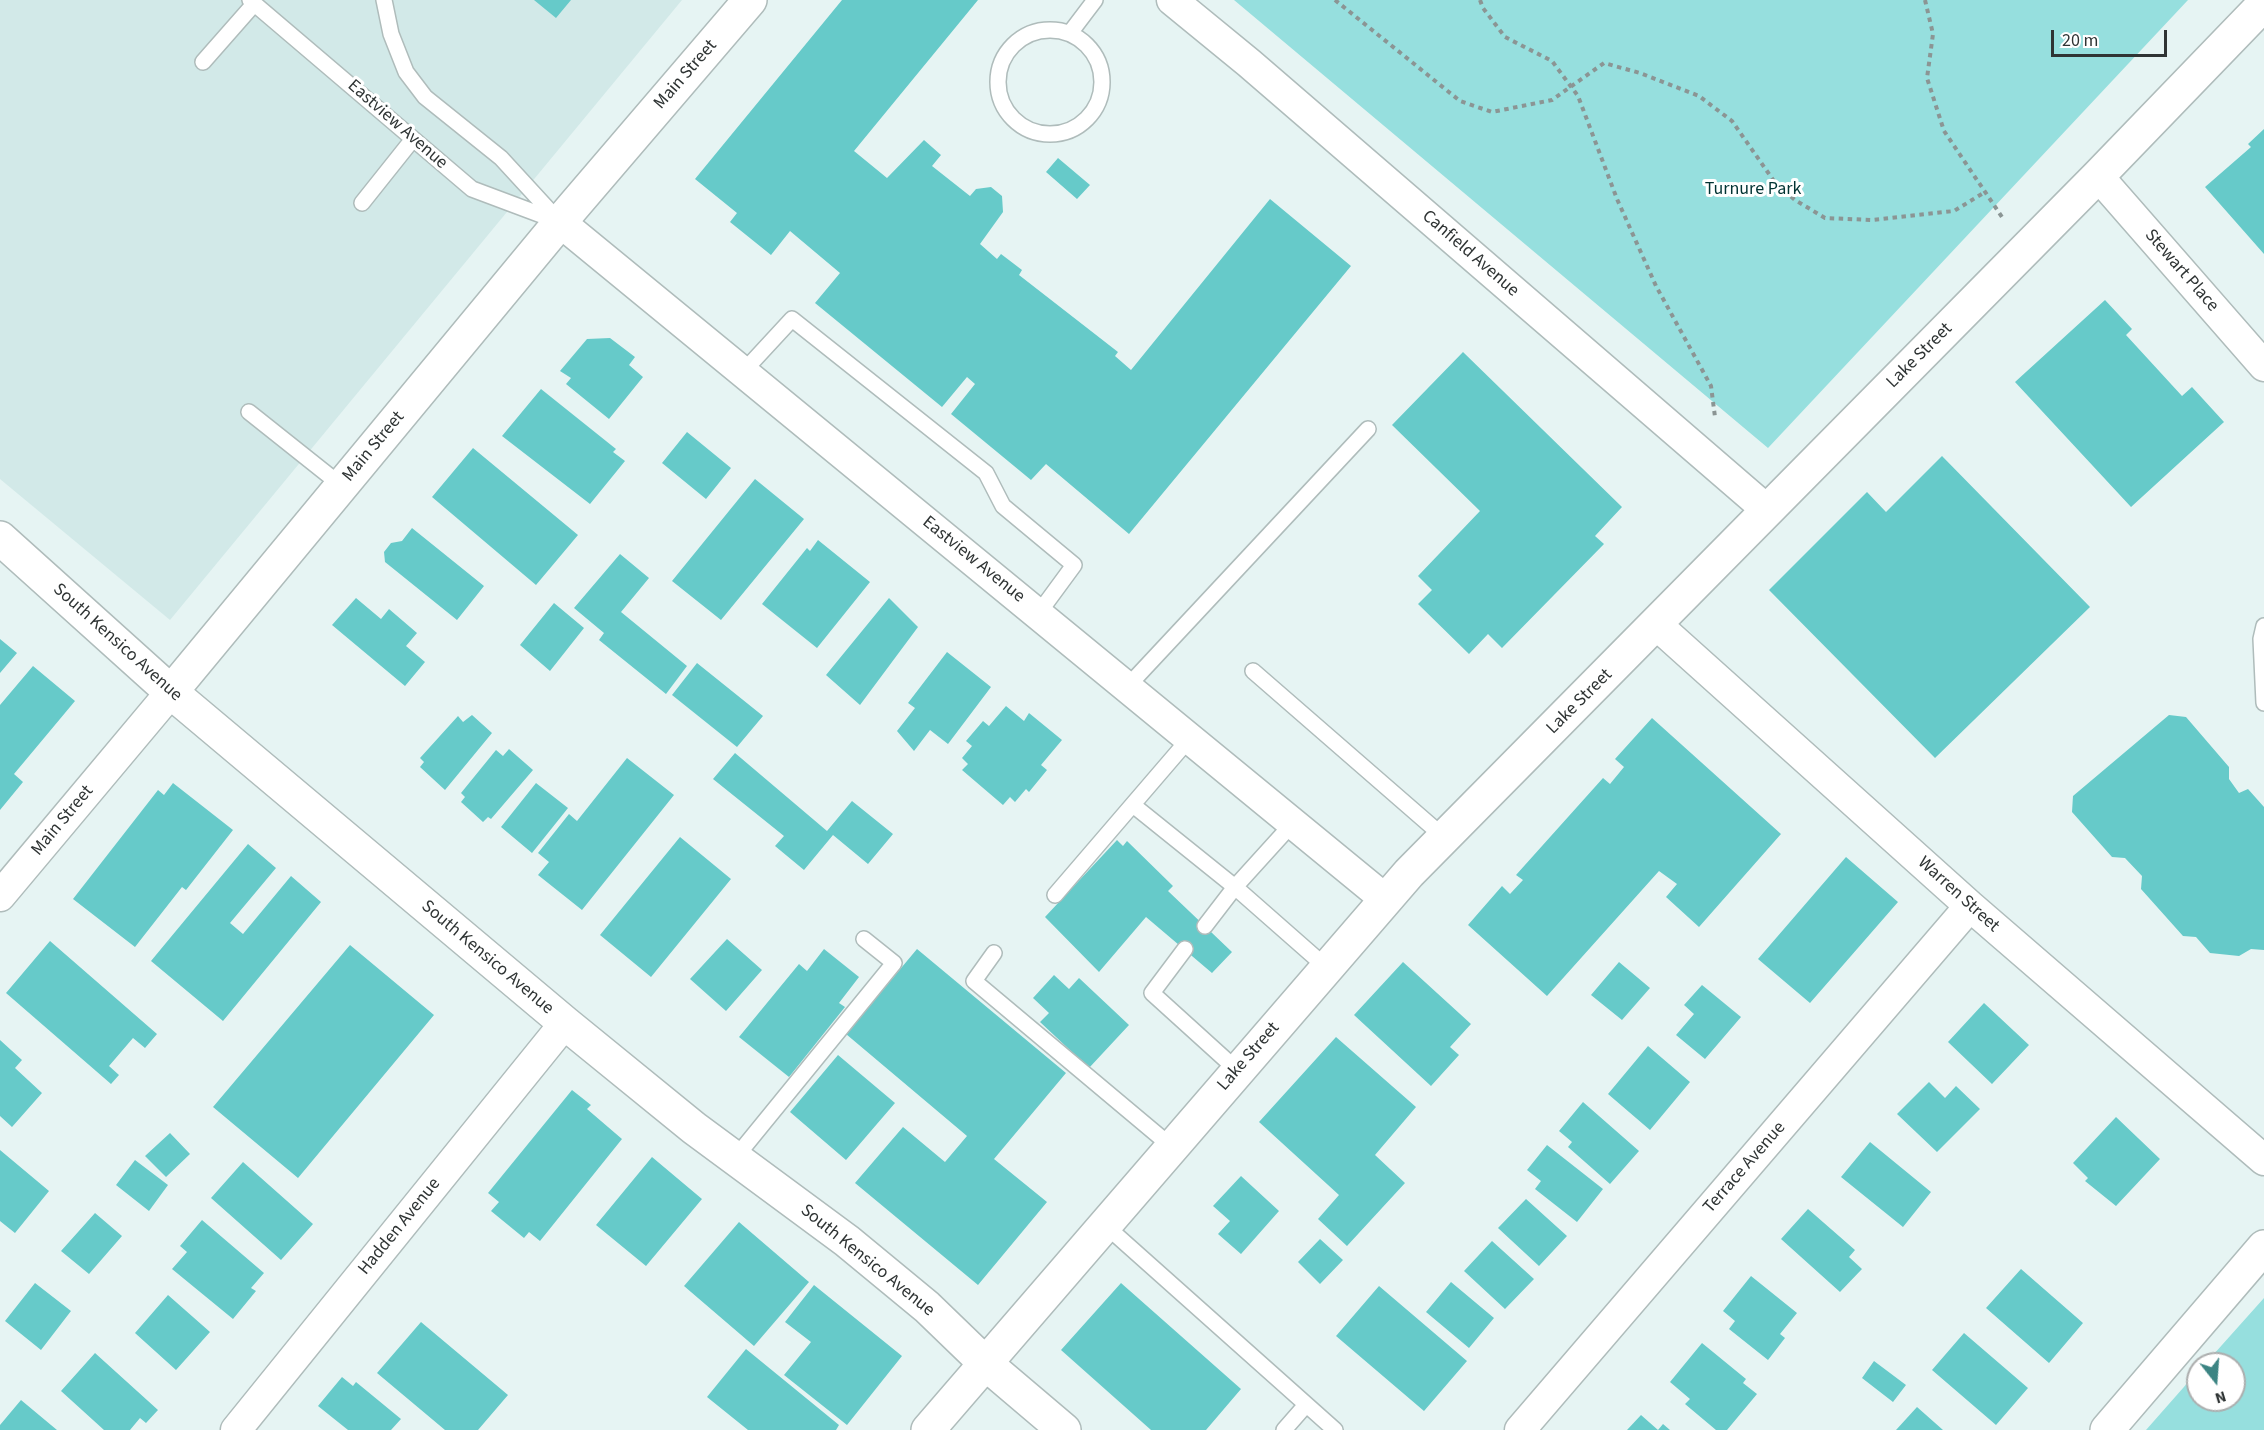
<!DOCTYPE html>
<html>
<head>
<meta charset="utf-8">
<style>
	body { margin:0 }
	#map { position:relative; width:2264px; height:1430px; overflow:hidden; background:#e6f4f3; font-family:"Source Sans 3",sans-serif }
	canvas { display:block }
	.north { position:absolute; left:2186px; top:1352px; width:60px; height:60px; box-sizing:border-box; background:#fff; border:2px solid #acaeae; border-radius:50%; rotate:163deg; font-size:16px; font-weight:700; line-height:24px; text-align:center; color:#2f3434 }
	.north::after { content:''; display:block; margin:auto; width:21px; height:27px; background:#3c8483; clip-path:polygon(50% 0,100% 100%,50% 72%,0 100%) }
	.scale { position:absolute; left:2051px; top:30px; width:116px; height:27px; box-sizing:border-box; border:3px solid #2f3434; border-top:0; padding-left:8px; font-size:18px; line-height:21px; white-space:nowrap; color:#2f3434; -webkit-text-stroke:4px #fff; paint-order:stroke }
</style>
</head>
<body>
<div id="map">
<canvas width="2264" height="1430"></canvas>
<div class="north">N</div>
<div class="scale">20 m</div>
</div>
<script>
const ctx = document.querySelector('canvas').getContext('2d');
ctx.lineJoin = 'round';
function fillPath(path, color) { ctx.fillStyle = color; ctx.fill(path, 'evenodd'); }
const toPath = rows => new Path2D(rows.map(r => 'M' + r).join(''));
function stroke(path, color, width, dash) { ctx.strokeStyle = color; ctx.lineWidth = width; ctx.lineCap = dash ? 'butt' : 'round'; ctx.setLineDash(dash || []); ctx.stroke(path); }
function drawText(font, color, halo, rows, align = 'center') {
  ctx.font = font + ' "Source Sans 3",sans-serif'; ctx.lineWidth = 6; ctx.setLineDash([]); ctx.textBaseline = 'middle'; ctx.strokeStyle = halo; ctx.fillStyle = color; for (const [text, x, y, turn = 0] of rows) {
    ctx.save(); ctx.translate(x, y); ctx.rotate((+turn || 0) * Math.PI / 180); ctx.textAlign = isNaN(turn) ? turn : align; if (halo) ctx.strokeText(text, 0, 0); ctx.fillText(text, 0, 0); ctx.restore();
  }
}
fillPath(toPath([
	[0,0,682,0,170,620,0,479]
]), '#d2e9e8');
fillPath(toPath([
	[1234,0,2188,0,1768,448],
	[2264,1298,2264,1430,2146,1430,2198,1371,2198,1400,2234,1400,2234,1364,2205,1364]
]), '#96dfde');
fillPath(toPath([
	[534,0,571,0,556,18],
	[842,0,978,0,854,151,887,178,924,140,941,155,932,166,970,196,976,189,991,187,1002,196,1003,212,980,244,997,259,1001,254,1022,270,1019,275,1118,352,1115,356,1131,370,1270,199,1351,266,1129,534,1046,464,1031,480,951,414,975,384,967,377,942,407,815,303,840,273,790,231,771,255,730,222,737,213,695,179],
	[2264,129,2264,254,2205,187,2251,147,2248,144],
	[1058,158,1090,185,1077,199,1046,172],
	[2105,300,2132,329,2126,335,2182,396,2192,387,2224,422,2131,507,2015,382],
	[610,338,635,357,629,365,643,377,609,419,566,384,571,378,560,371,587,339],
	[1463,352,1622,507,1595,536,1604,544,1502,648,1488,634,1469,654,1418,604,1432,590,1418,576,1480,511,1392,425],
	[541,389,616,449,613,452,625,461,590,504,502,436],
	[687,432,731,468,706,499,662,463],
	[473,448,578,535,536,585,432,497],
	[1942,456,2090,607,1935,758,1769,590,1867,492,1886,512],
	[755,479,804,519,721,620,672,581],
	[412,528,484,586,457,620,385,562,384,552,391,543,402,541],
	[818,540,870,582,817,648,762,604,807,548,810,551],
	[620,554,649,578,621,612,687,666,666,694,599,640,604,633,574,608],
	[356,598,381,619,389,609,417,633,406,646,425,662,405,686,332,625],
	[889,598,918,627,860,705,826,675],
	[554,603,584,628,550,671,520,645],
	[0,639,17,653,0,673],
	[947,652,991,687,948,744,930,730,914,751,897,731,915,708,908,703],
	[697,663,763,716,737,747,672,695],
	[33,666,75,701,14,774,23,782,0,810,0,705],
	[1006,706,1024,721,1029,713,1062,740,1041,765,1047,770,1029,792,1026,789,1015,802,1010,797,1003,805,962,770,968,764,962,758,972,746,966,741,983,721,989,726],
	[472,715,492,733,445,790,420,767,424,762,420,758,458,716,463,722],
	[2169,715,2186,717,2229,767,2229,779,2239,793,2248,789,2264,807,2264,950,2251,949,2239,956,2210,953,2196,937,2183,936,2141,889,2142,876,2125,858,2112,857,2072,812,2073,796],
	[1652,718,1781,834,1699,927,1666,897,1677,884,1659,871,1547,996,1468,925,1502,886,1510,894,1523,880,1516,875,1603,778,1610,784,1624,767,1615,759],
	[509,749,533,770,491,819,488,817,483,822,461,802,465,797,461,793,496,750,503,756],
	[735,753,827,831,852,801,893,834,868,864,833,835,804,870,775,846,784,836,713,779],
	[627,758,674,795,582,910,538,875,549,862,538,853,569,814,577,821],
	[173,783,233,830,186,890,182,887,135,947,73,899,158,790,164,795],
	[536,783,568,808,532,853,501,827],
	[680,837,731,879,651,977,600,935],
	[1117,840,1123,846,1127,841,1173,886,1168,891,1232,952,1212,973,1146,917,1099,972,1045,917],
	[248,844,276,868,230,923,243,934,291,876,321,902,223,1021,151,961],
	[1846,857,1898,902,1810,1003,1758,959],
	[727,939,762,970,726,1011,690,979],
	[50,941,157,1034,145,1048,133,1038,109,1066,119,1075,111,1084,6,993],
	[350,945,434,1015,298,1178,213,1107],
	[824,949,859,977,839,1003,845,1007,789,1077,739,1037,799,964,807,971],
	[917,949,1066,1073,994,1159,1047,1202,978,1285,855,1183,903,1127,945,1162,967,1136,846,1034],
	[1403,962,1471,1024,1450,1047,1459,1055,1431,1086,1354,1015],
	[1619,962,1650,988,1622,1020,1591,995],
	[1054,975,1069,989,1079,978,1129,1025,1089,1068,1040,1022,1049,1013,1033,998],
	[1702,985,1741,1017,1705,1059,1676,1035,1694,1014,1684,1005],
	[1984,1003,2029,1045,1992,1084,1948,1042],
	[1336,1037,1416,1107,1375,1155,1405,1183,1347,1246,1318,1219,1339,1195,1259,1122],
	[0,1040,22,1060,15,1068,42,1093,12,1127,0,1116],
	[1648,1046,1690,1082,1650,1130,1608,1094],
	[838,1055,895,1103,846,1160,790,1112],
	[1929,1082,1945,1098,1956,1086,1980,1109,1937,1152,1897,1114],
	[572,1090,591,1105,587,1109,622,1139,540,1241,529,1232,524,1238,491,1211,499,1202,488,1193],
	[1583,1102,1639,1151,1610,1184,1568,1147,1572,1142,1559,1131],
	[2116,1117,2160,1159,2116,1206,2085,1181,2088,1178,2073,1163],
	[170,1133,190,1154,166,1177,145,1156],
	[1870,1142,1931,1192,1903,1227,1841,1177],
	[1547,1145,1603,1189,1577,1222,1535,1189,1541,1181,1527,1170],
	[0,1150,49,1191,15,1233,0,1221],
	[652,1157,702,1199,646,1266,596,1225],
	[135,1160,168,1185,149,1211,116,1185],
	[243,1162,313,1224,281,1260,211,1198],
	[1241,1176,1279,1211,1241,1254,1218,1234,1230,1221,1213,1206],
	[1526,1199,1567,1236,1539,1266,1498,1228],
	[1808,1209,1855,1250,1849,1257,1862,1269,1840,1292,1781,1239],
	[95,1213,122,1236,89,1274,61,1251],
	[202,1220,264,1273,251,1288,256,1291,233,1319,172,1269,187,1252,180,1246],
	[739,1222,809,1282,754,1346,684,1286],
	[1320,1239,1343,1260,1320,1284,1298,1262],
	[1492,1241,1534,1279,1505,1309,1464,1271],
	[2021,1269,2083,1323,2049,1363,1986,1308],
	[1751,1276,1797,1313,1780,1334,1785,1338,1768,1360,1729,1329,1735,1321,1723,1311],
	[1451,1282,1494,1318,1469,1348,1426,1312],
	[35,1283,71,1311,41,1350,5,1321],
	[1121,1283,1241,1389,1206,1430,1151,1430,1061,1350],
	[814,1285,902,1356,847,1425,784,1375,811,1342,785,1322],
	[1379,1286,1467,1361,1424,1411,1336,1336],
	[168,1295,210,1332,176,1370,135,1333],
	[421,1322,508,1395,478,1430,445,1430,377,1373],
	[1964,1333,2028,1388,1996,1425,1932,1370],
	[1702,1343,1746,1379,1743,1383,1757,1394,1727,1430,1716,1430,1685,1404,1690,1399,1670,1382],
	[746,1349,839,1425,836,1430,748,1430,707,1397],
	[95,1353,158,1410,146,1423,140,1418,130,1430,104,1430,61,1391],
	[1874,1361,1906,1385,1893,1402,1862,1378],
	[342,1377,353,1386,356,1382,401,1419,391,1430,348,1430,318,1406],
	[21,1400,57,1430,0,1430,0,1425],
	[1917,1407,1943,1430,1896,1430],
	[1641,1415,1658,1430,1663,1424,1670,1430,1627,1430]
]), '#66cac9');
const lane = toPath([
	[250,0,472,189,560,222],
	[384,0,391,34,406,72,425,97,501,158,558,220],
	'998 82a52 52 0 1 1 104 0a52 52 0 1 1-104 0Z',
	[1070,33,1095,0],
	[203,62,254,4],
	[362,203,413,139],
	[743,372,792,319,986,473,1003,506,1074,565,1038,614],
	[249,412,342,486],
	[2264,626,2261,639,2264,703],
	[1253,671,1445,838],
	[1127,687,1368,429],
	[1133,805,1235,887,1293,823],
	[1055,895,1189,739],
	[1205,926,1235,887,1326,967],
	[1185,949,1152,993,1237,1070],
	[994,953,974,981,1172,1147],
	[735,1158,894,963,864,939],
	[1105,1225,1335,1430],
	[1284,1430,1305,1406]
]);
const street = toPath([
	[1172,0,1249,63,1767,510],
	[2098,176,2264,366],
	[560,222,1385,899],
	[1657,625,1970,906,2264,1160],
	[0,896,171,692],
	[236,1430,565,1023],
	[1520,1430,1970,906]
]);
const secondary = toPath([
	[0,538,171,692,565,1023,694,1128,847,1241,927,1307,985,1363,1064,1430],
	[171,692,560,222,750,0],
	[928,1430,1409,873,2098,176,2264,4],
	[2107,1430,2264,1247]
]);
stroke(lane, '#afbcbb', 18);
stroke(street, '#afbcbb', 33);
stroke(secondary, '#afbcbb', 36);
stroke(toPath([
	[1335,0,1460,101,1492,112,1552,100,1604,63,1640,73,1699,96,1732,121,1776,184,1795,200,1825,218,1872,220,1954,211,1985,192],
	[1480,0,1483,8,1505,37,1552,61,1578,96,1617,199,1656,286,1711,386,1715,417],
	[1925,0,1933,34,1927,78,1944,131,2004,220]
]), '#8b9594', 4, [4.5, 4.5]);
stroke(lane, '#fff', 15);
stroke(street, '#fff', 30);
stroke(secondary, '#fff', 33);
drawText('18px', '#2f3434', '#fff', [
	["Main Street",686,75,-49],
	["Eastview Avenue",397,125,41],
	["Canfield Avenue",1470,254,41],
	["Stewart Place",2181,271,49],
	["Lake Street",1920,356,-45],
	["Main Street",374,447,-50],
	["Eastview Avenue",973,560,39],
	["South Kensico Avenue",117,643,42],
	["Lake Street",1580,702,-45],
	["Main Street",63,821,-50],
	["Warren Street",1958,895,42],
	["South Kensico Avenue",487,958,40],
	["Lake Street",1249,1057,-49],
	["Terrace Avenue",1745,1168,-49],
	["Hadden Avenue",400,1227,-51],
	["South Kensico Avenue",867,1261,39]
]);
drawText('18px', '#013333', '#fff', [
	["Turnure Park",1753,190]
]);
</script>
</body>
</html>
